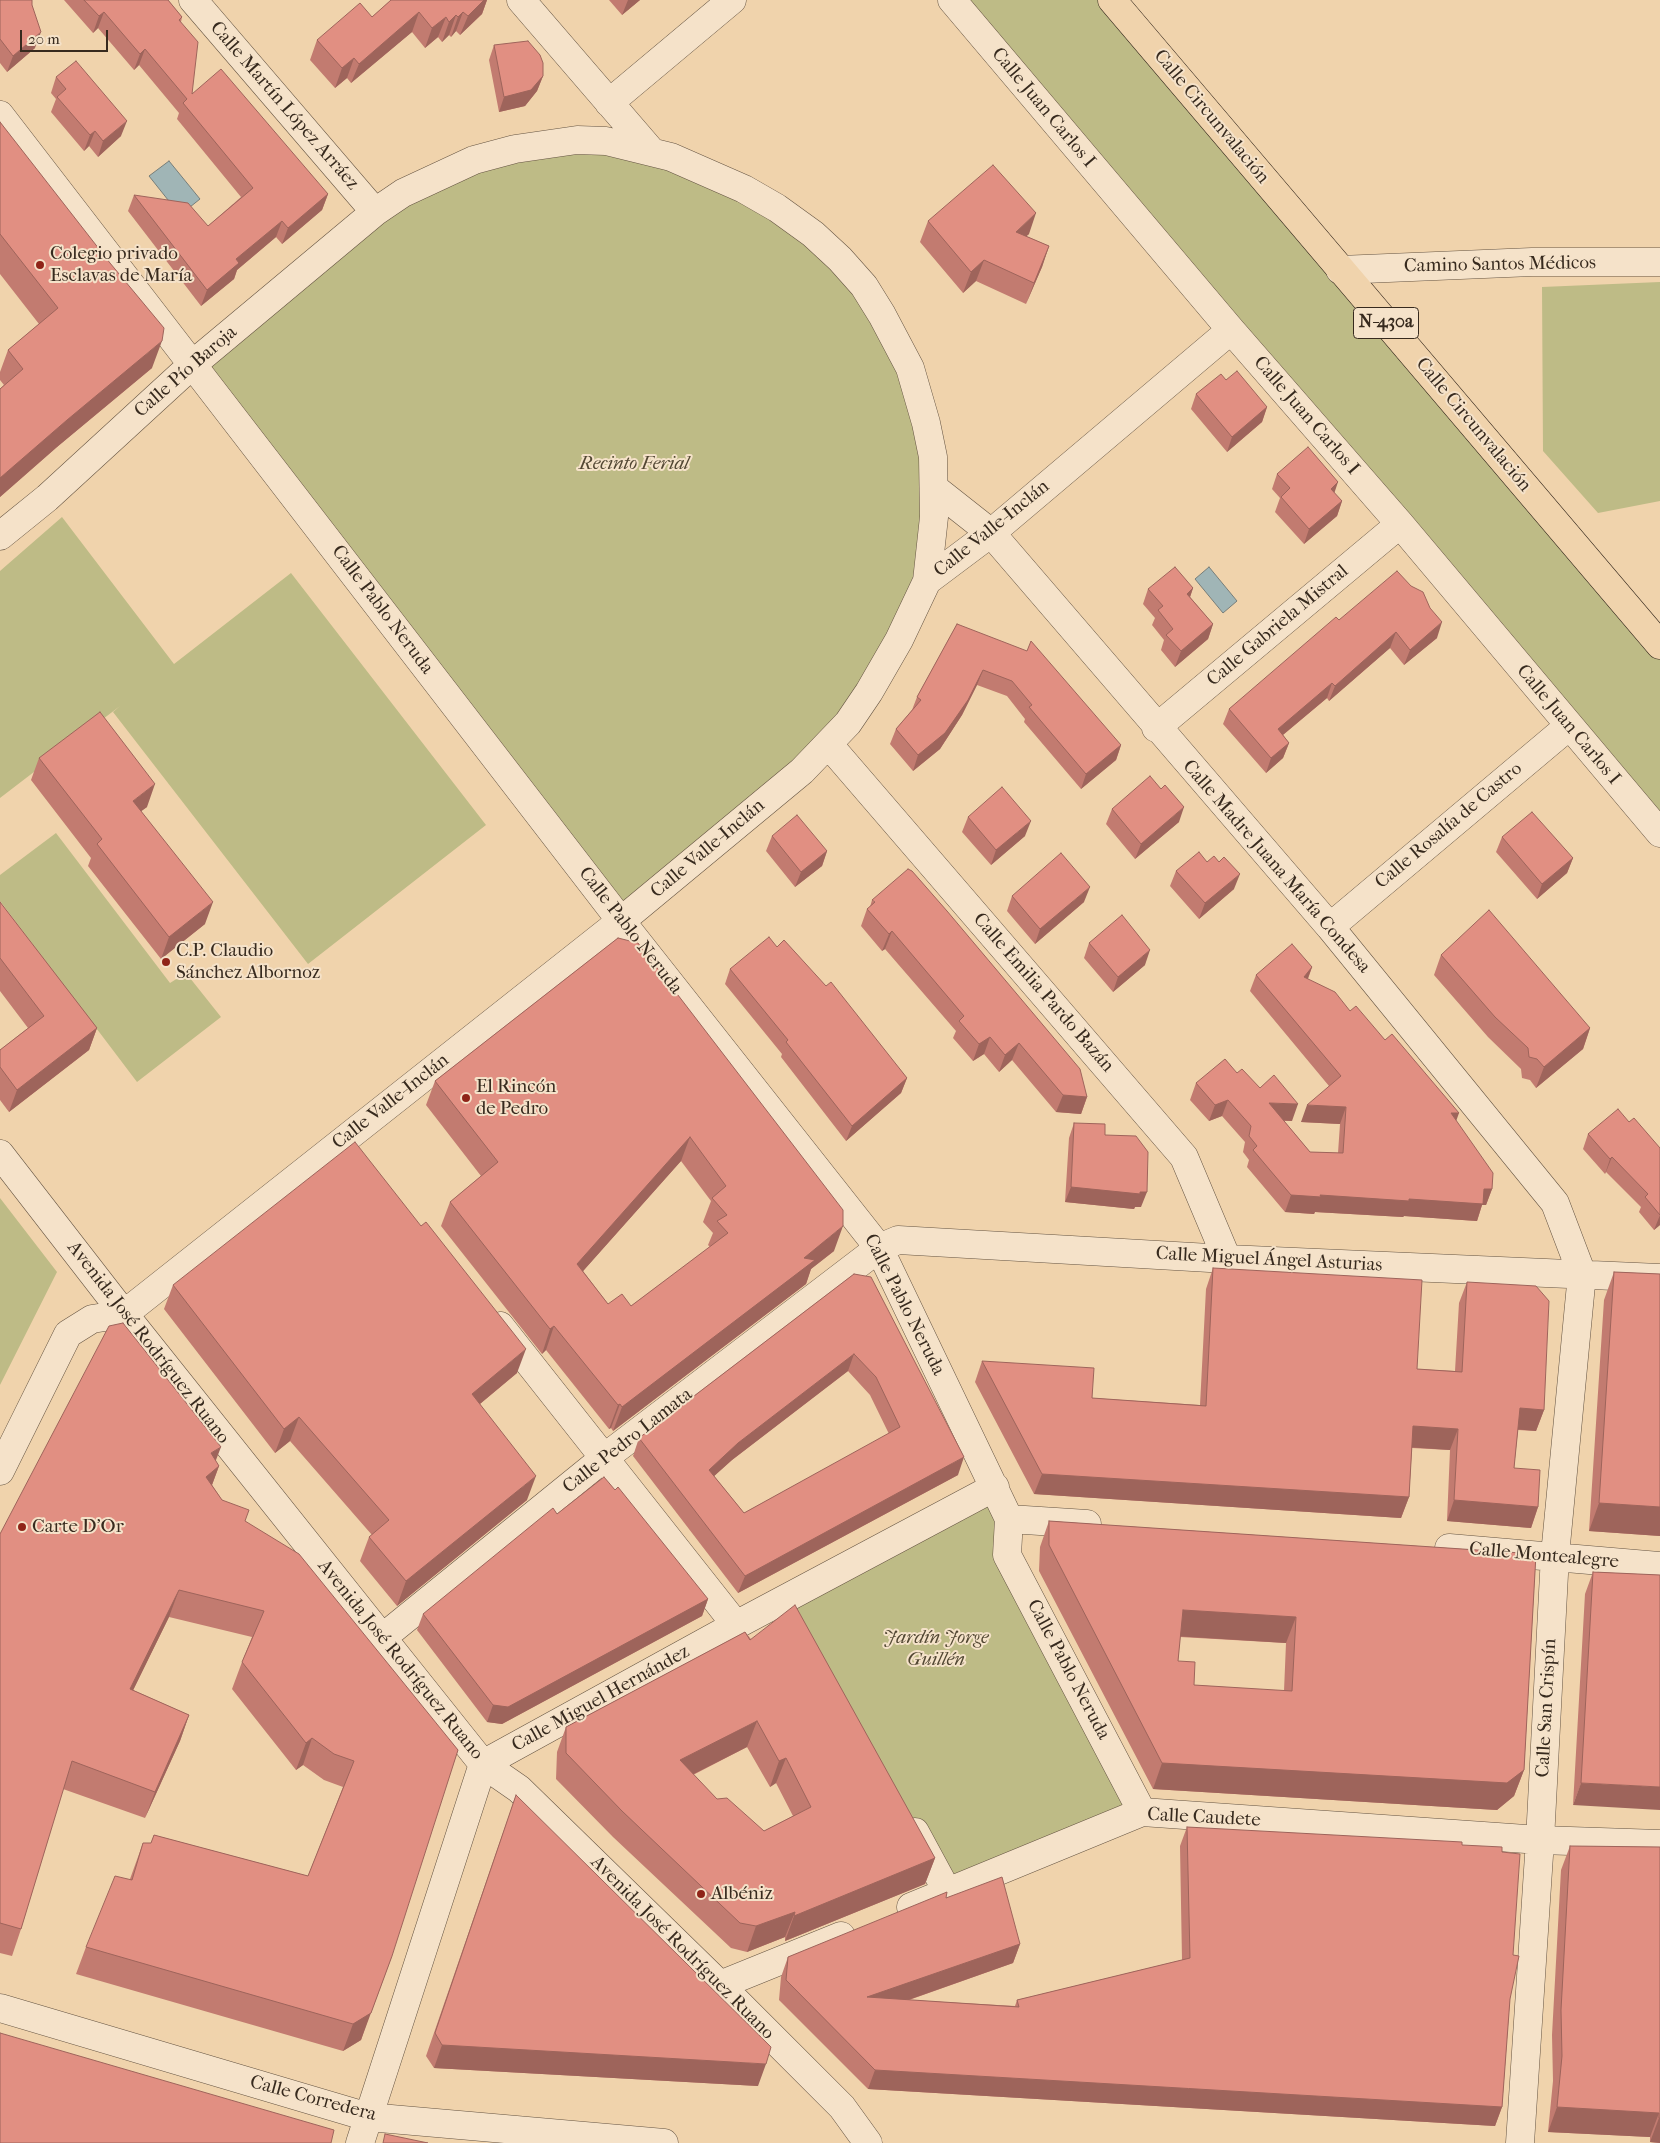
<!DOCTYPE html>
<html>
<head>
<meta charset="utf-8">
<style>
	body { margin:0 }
	#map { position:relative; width:1660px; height:2143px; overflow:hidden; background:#f0d3ac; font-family:"IM FELL French Canon",serif }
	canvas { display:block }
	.scale { position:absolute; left:20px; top:30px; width:88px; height:22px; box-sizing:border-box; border:2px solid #372a1e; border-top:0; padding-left:6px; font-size:15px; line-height:18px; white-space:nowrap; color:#372a1e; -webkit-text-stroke:4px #f5e2c9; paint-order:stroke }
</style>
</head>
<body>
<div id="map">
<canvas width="1660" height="2143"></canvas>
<div class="scale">20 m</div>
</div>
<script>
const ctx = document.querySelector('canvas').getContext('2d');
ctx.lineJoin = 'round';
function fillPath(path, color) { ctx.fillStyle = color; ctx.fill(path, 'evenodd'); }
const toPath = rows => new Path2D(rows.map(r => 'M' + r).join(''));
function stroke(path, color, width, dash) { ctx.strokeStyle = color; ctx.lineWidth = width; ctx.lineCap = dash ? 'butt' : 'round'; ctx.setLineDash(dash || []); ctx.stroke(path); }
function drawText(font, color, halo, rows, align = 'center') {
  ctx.font = font + ' "IM FELL French Canon",serif'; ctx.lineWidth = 4; ctx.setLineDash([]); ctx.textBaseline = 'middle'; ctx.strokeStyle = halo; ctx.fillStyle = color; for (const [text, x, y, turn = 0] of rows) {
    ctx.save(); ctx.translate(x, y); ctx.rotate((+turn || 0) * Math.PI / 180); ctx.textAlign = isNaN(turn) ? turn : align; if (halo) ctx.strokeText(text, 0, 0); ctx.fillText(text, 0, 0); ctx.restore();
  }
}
fillPath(toPath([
	[952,0,1112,0,1660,645,1660,833],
	[606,141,813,234,910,368,933,542,869,692,621,921,193,364,438,176],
	[1660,282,1660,501,1598,513,1543,451,1542,287],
	[62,517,174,664,291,573,486,825,308,964,113,712,120,706,0,798,0,571],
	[56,833,170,983,186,973,221,1017,137,1082,0,901,0,875],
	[0,1198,57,1272,0,1385],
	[995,1487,1007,1555,1142,1812,948,1893,786,1599]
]), '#bebb86');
const water = toPath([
	[169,161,200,199,180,215,149,176,169,161],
	[1209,567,1237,601,1223,613,1195,579,1209,567]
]);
fillPath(water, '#a0b5b6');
stroke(water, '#767d79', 1);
const minor = toPath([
	[193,0,375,212],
	[521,0,651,151],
	[952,0,1231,330,1400,524,1660,833],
	[609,103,732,0],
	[0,115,621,921,879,1248,1009,1519,1007,1555,1142,1812],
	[1340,270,1532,262,1660,262],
	[934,488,991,533,1330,927,1555,1203,1582,1274,1555,1555,1540,1840,1520,2143],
	[0,536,47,498,193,364,375,212,403,193,474,160,515,149,577,140,606,141,671,157,744,189,777,208,813,234,840,259,864,286,882,315,910,368,926,423,933,457,934,517,927,581],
	[1156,728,1400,524],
	[829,745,1184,1157,1227,1259],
	[1330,927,1569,726],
	[0,1154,124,1314,483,1764,519,1789,720,1985,842,2107,868,2143],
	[124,1314,621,921,802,771,848,723,869,692,899,640,927,581,991,533,1231,330],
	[500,1326,736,1625],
	[0,1471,68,1334,92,1319,124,1314],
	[1009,1519,1087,1524],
	[1449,1548,1660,1566],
	[382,1638,604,1458,879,1248,898,1240,1227,1259,1660,1278],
	[915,1832,948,1893],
	[911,1907,1142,1812,1540,1840,1660,1844],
	[720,1985,841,1936],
	[0,2008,368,2117,664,2143],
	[360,2143,483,1764,736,1625,995,1487]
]);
const major = toPath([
	[1112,0,1660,645]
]);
stroke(minor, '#655442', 29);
stroke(major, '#372a1e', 29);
stroke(minor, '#f5e2c9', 28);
stroke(major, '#f0d3ac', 28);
fillPath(toPath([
	[0,0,32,5,35,48,7,72,0,63],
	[64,0,168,0,182,17,181,22,192,94,328,194,322,210,282,244,276,237,237,270,234,279,201,306,128,211,134,195,208,226,241,197,177,119,179,113,139,65,134,70,98,28,93,33],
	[391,0,487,0,482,14,460,35,456,31,451,37,449,35,442,42,438,37,425,48,412,32,351,83,347,78,335,88,310,60,317,40,372,17],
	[609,0,640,0,622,15],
	[494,45,543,76,537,91,525,106,499,112,489,60],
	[56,77,121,136,98,157,89,146,84,151,51,112,56,99,51,93],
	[0,122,152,368,57,447,0,497,0,389,4,385,0,380,0,372,8,350,39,324,0,274],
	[928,221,1029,234,1026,236,1049,246,1042,267,1026,304,976,281,963,293,920,242],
	[1226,380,1267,407,1262,422,1227,452,1191,409,1196,394],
	[1277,474,1342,501,1337,516,1304,544,1275,512,1280,498,1272,489],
	[1193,588,1190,597,1213,624,1208,639,1175,667,1161,650,1164,640,1152,625,1155,618,1143,604,1148,589],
	[1430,608,1437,638,1404,665,1390,648,1329,701,1327,698,1283,735,1289,743,1283,758,1266,773,1223,724,1229,709,1339,620],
	[957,624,1121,745,1116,760,1081,789,1024,722,1025,719,1007,696,977,685,962,715,940,749,913,771,890,744,896,729,912,710,917,697],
	[39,758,147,807,141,811,205,924,161,959,88,866,91,858,31,780],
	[1112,809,1179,822,1135,859,1106,824],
	[968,817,1025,836,991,865,962,832],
	[772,836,827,851,822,866,795,887,766,851],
	[1502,837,1573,858,1567,873,1537,899,1496,852],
	[1207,862,1234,889,1199,919,1170,886,1176,871],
	[1012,896,1084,902,1035,944,1007,911],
	[872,900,1087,1097,1081,1114,1056,1112,1012,1060,999,1072,984,1054,973,1061,953,1038,956,1031,885,949,882,951,861,926,867,909,870,907],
	[0,902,97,1028,89,1050,9,1112,0,1100,0,1050,28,1028,0,991],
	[618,938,834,1251,811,1269,806,1284,613,1431,611,1428,609,1429,546,1350,542,1354,441,1226,450,1202,481,1176,426,1105,435,1081],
	[681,1161,711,1201,703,1222,713,1233,708,1245,710,1247,631,1306,608,1304,583,1271],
	[1089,943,1145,965,1113,992,1084,958],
	[777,947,907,1078,901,1093,846,1141,781,1057,782,1054,725,984,730,969],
	[1441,955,1590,1028,1583,1049,1536,1088,1530,1080,1522,1078,1521,1069,1488,1037,1434,975],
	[1312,967,1308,979,1350,1011,1385,1040,1456,1121,1492,1189,1486,1205,1482,1205,1477,1221,1404,1216,1403,1217,1315,1212,1314,1214,1285,1212,1247,1167,1249,1160,1243,1152,1245,1142,1222,1116,1209,1121,1190,1100,1196,1083,1237,1073,1260,1088,1292,1121,1284,1121,1310,1152,1338,1153,1340,1124,1301,1122,1329,1086,1250,991,1256,975],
	[1629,1122,1660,1148,1660,1225,1654,1230,1639,1212,1641,1207,1606,1172,1605,1174,1583,1149,1588,1134],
	[1074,1123,1105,1135,1141,1207,1135,1207,1134,1209,1065,1202,1069,1138],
	[1213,1268,1417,1369,1455,1371,1459,1303,1467,1282,1544,1410,1536,1431,1518,1430,1514,1468,1538,1507,1531,1528,1447,1521,1450,1450,1412,1448,1409,1497,1401,1518,1034,1494,975,1382,982,1361,1092,1398,1200,1405,1206,1289],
	[1614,1272,1660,1274,1660,1536,1589,1531,1604,1300],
	[854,1274,958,1475,738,1593,633,1456,639,1438],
	[848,1371,870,1395,889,1434,744,1513,714,1476,732,1460],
	[173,1285,517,1373,480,1404,527,1500,397,1606,360,1561,369,1537,372,1535,290,1441,275,1453,164,1309],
	[215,1461,219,1466,212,1485,222,1500,245,1521,458,1750,361,2040,343,2051,76,1974,86,1947,130,1879,143,1843,151,1843,154,1835,308,1876,343,1787,324,1780,303,1765,296,1770,232,1689,242,1662,252,1637,169,1617,133,1690,189,1715,180,1741,145,1818,63,1789,21,1929,12,1956,0,1953,0,1534],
	[1049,1521,1536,1554,1524,1770,1514,1796,1497,1810,1153,1789,1039,1571,1040,1547],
	[1180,1637,1286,1643,1284,1691,1194,1685,1178,1661],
	[1593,1572,1660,1575,1573,1805,1585,1594],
	[708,1599,702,1616,502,1724,487,1722,417,1630,423,1614],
	[745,1632,935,1858,925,1884,785,1941,785,1937,747,1952,731,1948,613,1837,556,1779,557,1752,566,1727],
	[747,1747,770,1787,776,1783,793,1816,764,1831,717,1799,693,1775],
	[516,1795,758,2086,434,2068,426,2056],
	[1187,1827,1462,1845,1510,1999,1502,2107,1495,2126,868,2089,779,2000,781,1977,788,1957,946,1898,1020,1944,1013,1963,909,2000,1015,2006,1017,2000,1182,1960,1180,1846],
	[1570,1846,1660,1847,1660,2143,1650,2142,1650,2137,1548,2132,1553,2081,1552,2035,1561,1870]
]), '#c27b70');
fillPath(toPath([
	[484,0,487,0,482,14,460,35,468,16],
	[628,0,640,0,622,15],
	[104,12,98,28,93,33,99,16],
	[419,12,412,32,351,83,359,64],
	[463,12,456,31,451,37,458,17],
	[456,15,449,35,442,42,449,22],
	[446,17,438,37,425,48,432,28],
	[41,32,35,48,7,72,13,56],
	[145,49,139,65,134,70,140,54],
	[354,58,347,78,335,88,342,68],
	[543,76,537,91,525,106,499,112,504,97],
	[127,121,121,136,98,157,103,141],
	[95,131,89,146,84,151,90,135],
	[328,194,322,210,282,244,288,228],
	[1036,213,1029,234,1008,253,1016,232],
	[282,221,276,237,237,270,234,279,201,306,207,290,236,259],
	[1049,246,1042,267,1026,304,1034,283],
	[984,260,976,281,963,293,971,272],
	[162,341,152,368,57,447,0,497,0,478,67,420],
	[1267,407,1262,422,1227,452,1232,437],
	[1338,482,1333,497,1331,489],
	[1342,501,1337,516,1304,544,1309,529],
	[1193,588,1188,603,1187,594],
	[1442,622,1437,638,1404,665,1410,650],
	[1213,624,1208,639,1175,667,1181,651],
	[1396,632,1390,648,1329,701,1335,686],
	[983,670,977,685,962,715,940,749,913,771,918,755],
	[1332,683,1327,698,1272,744,1278,729],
	[1289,743,1283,758,1266,773,1271,758],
	[1121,745,1116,760,1081,789,1086,774],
	[155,784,147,807,125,823,133,801],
	[1184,807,1179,822,1135,859,1141,844],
	[1031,821,1025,836,991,865,996,850],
	[827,851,822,866,795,887,801,872],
	[1573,858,1567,873,1537,899,1542,884],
	[1240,874,1234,889,1199,919,1205,903],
	[1090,887,1084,902,1035,944,1040,929],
	[213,902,205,924,161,959,169,937],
	[892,931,885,949,882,951,889,934],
	[1150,950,1145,965,1113,992,1118,977],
	[1312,967,1306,983,1304,977],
	[97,1028,89,1050,9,1112,17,1090],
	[1590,1028,1583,1049,1536,1088,1544,1067],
	[990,1037,984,1054,973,1061,979,1044],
	[1019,1043,1012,1060,999,1072,1005,1055],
	[907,1078,901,1093,846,1141,852,1126],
	[1063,1095,1087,1097,1081,1114,1056,1112],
	[1228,1100,1222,1116,1209,1121,1215,1105],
	[1269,1103,1298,1104,1292,1121,1263,1119],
	[1307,1105,1346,1107,1340,1124,1301,1122],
	[1451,1113,1459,1113,1453,1130],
	[690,1137,681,1161,568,1288,577,1264],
	[1612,1157,1606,1172,1605,1174,1610,1159],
	[1071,1187,1147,1192,1141,1207,1135,1207,1134,1209,1065,1202],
	[1484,1189,1492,1189,1486,1205,1482,1205,1477,1221,1404,1216,1403,1217,1315,1212,1314,1214,1285,1212,1291,1195,1320,1195,1409,1199],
	[1660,1215,1660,1225,1654,1230],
	[843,1226,834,1251,811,1269,806,1284,613,1431,622,1407],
	[554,1326,546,1350,542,1354,550,1329],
	[526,1349,517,1373,463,1418,472,1394],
	[854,1354,848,1371,732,1460,702,1487,709,1470,738,1443],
	[620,1404,611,1428,609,1429,618,1405],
	[1520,1408,1544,1410,1536,1431,1513,1429],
	[299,1417,290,1441,275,1453,284,1429],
	[1413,1426,1458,1429,1450,1450,1406,1447],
	[221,1447,211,1473,219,1466,209,1493,196,1504,211,1453],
	[964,1457,958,1475,738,1593,745,1576],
	[1042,1474,1409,1497,1401,1518,1034,1494],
	[536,1476,527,1500,397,1606,406,1581],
	[1454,1500,1538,1507,1531,1528,1447,1521],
	[1599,1503,1660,1507,1660,1536,1589,1531],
	[179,1590,169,1617,121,1715,130,1689],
	[708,1599,702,1616,502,1724,487,1722,493,1705],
	[1183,1610,1296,1617,1286,1643,1174,1636],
	[189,1715,180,1741,145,1818,155,1792],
	[757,1721,747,1747,670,1786,680,1760],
	[312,1738,303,1765,296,1770,306,1743],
	[786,1758,776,1783,770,1787,779,1761],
	[1162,1763,1524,1770,1514,1796,1497,1810,1153,1789],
	[1581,1783,1660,1787,1660,1810,1573,1805],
	[935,1858,925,1884,785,1941,794,1916],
	[795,1912,785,1937,747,1952,756,1926],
	[1020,1944,1013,1963,860,2017,867,1997],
	[392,1956,361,2040,343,2051,353,2024],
	[442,2045,766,2064,758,2086,434,2068],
	[875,2070,1502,2107,1495,2126,868,2089],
	[1557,2107,1659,2113,1650,2137,1548,2132],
	[1659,2118,1660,2118,1660,2143,1650,2142]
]), '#9e645b');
const building = toPath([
	[0,0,32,0,32,5,41,32,13,56,0,39,0,0],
	[84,0,168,0,182,17,179,20,198,42,192,94,221,69,328,194,288,228,282,221,236,259,239,263,207,290,134,195,188,203,208,226,253,188,183,103,187,99,145,49,140,54,104,12,99,16,84,0],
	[391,0,484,0,468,16,463,12,458,17,456,15,449,22,446,17,432,28,419,12,359,64,354,58,342,68,317,40,360,3,372,17,391,0],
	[528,41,540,55,543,63,543,76,531,90,504,97,494,45,528,41],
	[76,61,127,121,103,141,95,131,90,135,57,97,66,89,56,77,76,61],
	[0,122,110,263,164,328,162,341,67,420,0,478,0,389,23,369,8,350,58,308,0,234,0,122],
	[993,165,1036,213,1016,232,1049,246,1034,283,984,260,971,272,928,221,993,165],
	[1237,371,1267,407,1232,437,1196,394,1221,374,1226,380,1237,371],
	[1308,447,1338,482,1331,489,1342,501,1309,529,1281,497,1290,488,1277,474,1308,447],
	[1175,567,1193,588,1187,594,1213,624,1181,651,1166,635,1173,629,1158,610,1163,606,1148,589,1175,567],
	[1397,571,1411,586,1423,592,1430,608,1442,622,1410,650,1396,632,1335,686,1332,683,1278,729,1289,743,1271,758,1229,709,1336,617,1339,620,1397,571],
	[957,624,1027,651,1031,641,1121,745,1086,774,1029,707,1032,705,1012,681,983,670,968,700,945,733,918,755,896,729,921,700,917,697,957,624],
	[100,712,155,784,133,801,213,902,169,937,97,844,102,839,39,758,100,712],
	[1150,776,1161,789,1165,785,1184,807,1141,844,1112,809,1150,776],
	[1002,787,1031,821,996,850,968,817,1002,787],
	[1532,812,1573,858,1542,884,1502,837,1532,812],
	[797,815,827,851,801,872,772,836,797,815],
	[1199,852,1207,862,1214,856,1219,862,1224,857,1240,874,1205,903,1176,871,1199,852],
	[1061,853,1090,887,1040,929,1012,896,1061,853],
	[908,869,912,871,947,911,1080,1069,1087,1097,1063,1095,1019,1043,1005,1055,990,1037,979,1044,959,1021,964,1016,892,931,889,934,867,909,875,902,872,900,908,869],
	[0,902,97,1028,17,1090,0,1067,0,1050,44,1016,0,958,0,902],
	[1489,910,1590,1028,1544,1067,1537,1059,1529,1057,1528,1048,1495,1017,1441,955,1489,910],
	[1122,915,1150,950,1118,977,1089,943,1122,915],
	[769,937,777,947,784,940,826,986,831,982,907,1078,852,1126,786,1042,788,1040,730,969,769,937],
	[618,938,638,943,843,1210,843,1226,804,1258,815,1260,622,1407,620,1404,618,1405,554,1326,550,1329,450,1202,498,1162,435,1081,618,938],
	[690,1137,726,1186,712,1198,727,1215,717,1221,728,1233,631,1306,622,1294,608,1304,577,1264,690,1137],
	[1292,944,1312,967,1304,977,1335,992,1350,1011,1356,1006,1385,1040,1392,1034,1459,1113,1451,1113,1493,1173,1492,1189,1484,1189,1483,1204,1409,1199,1409,1201,1320,1195,1321,1197,1291,1195,1253,1150,1257,1146,1249,1136,1251,1126,1228,1100,1215,1105,1196,1083,1225,1059,1237,1073,1242,1069,1260,1088,1274,1075,1298,1104,1269,1103,1310,1152,1343,1153,1346,1107,1307,1105,1341,1076,1256,975,1292,944],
	[1618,1109,1629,1122,1634,1118,1660,1148,1660,1215,1645,1197,1648,1194,1612,1157,1610,1159,1588,1134,1618,1109],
	[1074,1123,1105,1124,1105,1135,1136,1136,1148,1152,1147,1192,1140,1192,1140,1194,1071,1187,1074,1123],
	[355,1142,421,1226,426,1222,526,1349,472,1394,536,1476,406,1581,369,1537,389,1520,299,1417,284,1429,173,1285,355,1142],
	[1213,1268,1422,1280,1417,1369,1462,1372,1467,1282,1536,1286,1549,1301,1544,1410,1520,1408,1514,1468,1540,1470,1538,1507,1454,1500,1458,1429,1413,1426,1409,1497,1042,1474,982,1361,1094,1368,1092,1398,1206,1406,1213,1268],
	[1614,1272,1660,1274,1660,1507,1599,1503,1614,1272],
	[854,1274,871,1277,964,1457,745,1576,639,1438,854,1274],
	[854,1354,876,1377,900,1427,744,1513,709,1470,738,1443,854,1354],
	[123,1323,221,1447,211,1453,219,1466,206,1477,222,1500,249,1510,245,1521,299,1554,458,1750,392,1956,371,2013,353,2024,86,1947,115,1876,132,1880,143,1843,151,1843,154,1835,308,1876,354,1761,334,1754,312,1738,306,1743,242,1662,264,1611,179,1590,130,1689,189,1715,155,1792,72,1761,21,1929,0,1923,0,1534,109,1326,123,1323],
	[604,1477,615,1490,618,1487,708,1599,508,1707,493,1705,423,1614,553,1508,557,1514,604,1477],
	[1049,1521,1536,1554,1524,1770,1507,1783,1162,1763,1049,1545,1049,1521],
	[1183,1610,1296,1617,1292,1691,1194,1685,1195,1662,1178,1661,1183,1610],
	[1593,1572,1660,1575,1660,1787,1581,1783,1593,1572],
	[795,1605,935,1858,794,1916,795,1912,756,1926,740,1923,622,1811,566,1753,566,1727,745,1632,750,1640,795,1605],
	[757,1721,779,1761,786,1758,811,1807,764,1831,727,1798,717,1799,680,1760,757,1721],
	[516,1795,771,2047,766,2064,442,2045,435,2033,516,1795],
	[1187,1827,1462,1842,1462,1845,1502,1847,1502,1852,1520,1854,1513,1955,1519,1956,1510,1999,1502,2107,875,2070,786,1980,788,1957,947,1892,946,1898,1002,1877,1020,1944,867,1997,1019,2007,1017,2000,1190,1958,1187,1827],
	[1570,1846,1660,1847,1660,2118,1659,2118,1659,2113,1557,2107,1562,2056,1561,2010,1570,1846],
	[0,2033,334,2130,331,2143,0,2143,0,2033],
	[385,2134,428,2143,383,2143,385,2134]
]);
fillPath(building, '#e18f82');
stroke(building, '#9e645b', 1);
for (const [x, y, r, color] of [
	[40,265,5,"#8f2418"],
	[166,962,5,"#8f2418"],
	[466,1098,5,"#8f2418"],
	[22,1527,5,"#8f2418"],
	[701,1894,5,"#8f2418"]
]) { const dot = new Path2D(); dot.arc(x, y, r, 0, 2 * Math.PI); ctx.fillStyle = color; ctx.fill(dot); stroke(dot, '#f5e2c9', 2); }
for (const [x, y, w] of [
	[1386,323,65]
]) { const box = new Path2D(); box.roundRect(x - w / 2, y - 15.5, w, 31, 4); ctx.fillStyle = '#f5e2c9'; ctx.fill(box); stroke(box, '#372a1e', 1); }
drawText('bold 18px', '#372a1e', null, [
	["N-430a",1386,323]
]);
drawText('19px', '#372a1e', '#f5e2c9', [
	["Calle Martín López Arráez",284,106,49],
	["Calle Juan Carlos I",1043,108,50],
	["Calle Circunvalación",1211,117,50],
	["Camino Santos Médicos",1500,265,-1],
	["Calle Pío Baroja",186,372,-41],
	["Calle Juan Carlos I",1306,416,49],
	["Calle Circunvalación",1473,425,50],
	["Calle Valle-Inclán",992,529,-39],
	["Calle Pablo Neruda",382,610,53],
	["Calle Gabriela Mistral",1278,626,-40],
	["Calle Juan Carlos I",1568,725,50],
	["Calle Rosalía de Castro",1449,826,-40],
	["Calle Valle-Inclán",708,849,-40],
	["Calle Madre Juana María Condesa",1276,867,49],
	["Calle Pablo Neruda",630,931,52],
	["Calle Emilia Pardo Bazán",1043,993,49],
	["Calle Valle-Inclán",391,1102,-38],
	["Calle Miguel Ángel Asturias",1269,1260,3],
	["Calle Pablo Neruda",904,1305,63],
	["Avenida José Rodríguez Ruano",148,1343,52],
	["Calle Pedro Lamata",628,1441,-38],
	["Calle Montealegre",1544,1556,5],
	["Avenida José Rodríguez Ruano",400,1660,51],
	["Calle Pablo Neruda",1068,1670,62],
	["Calle Miguel Hernández",601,1699,-29],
	["Calle San Crispín",1547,1708,-87],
	["Calle Caudete",1204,1818,3],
	["Avenida José Rodríguez Ruano",682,1948,45],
	["Calle Corredera",313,2099,15]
]);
drawText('19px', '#372a1e', '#f5e2c9', [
	["Colegio privado",50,254],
	["Esclavas de María",50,276],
	["C.P. Claudio",176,951],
	["Sánchez Albornoz",176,973],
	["El Rincón",476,1087],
	["de Pedro",476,1109],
	["Carte D'Or",32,1527],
	["Albéniz",711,1894]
], 'left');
drawText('italic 19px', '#524733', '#f5e2c9', [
	["Recinto Ferial",634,464],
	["Jardín Jorge",936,1638],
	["Guillén",936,1660]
]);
</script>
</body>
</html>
